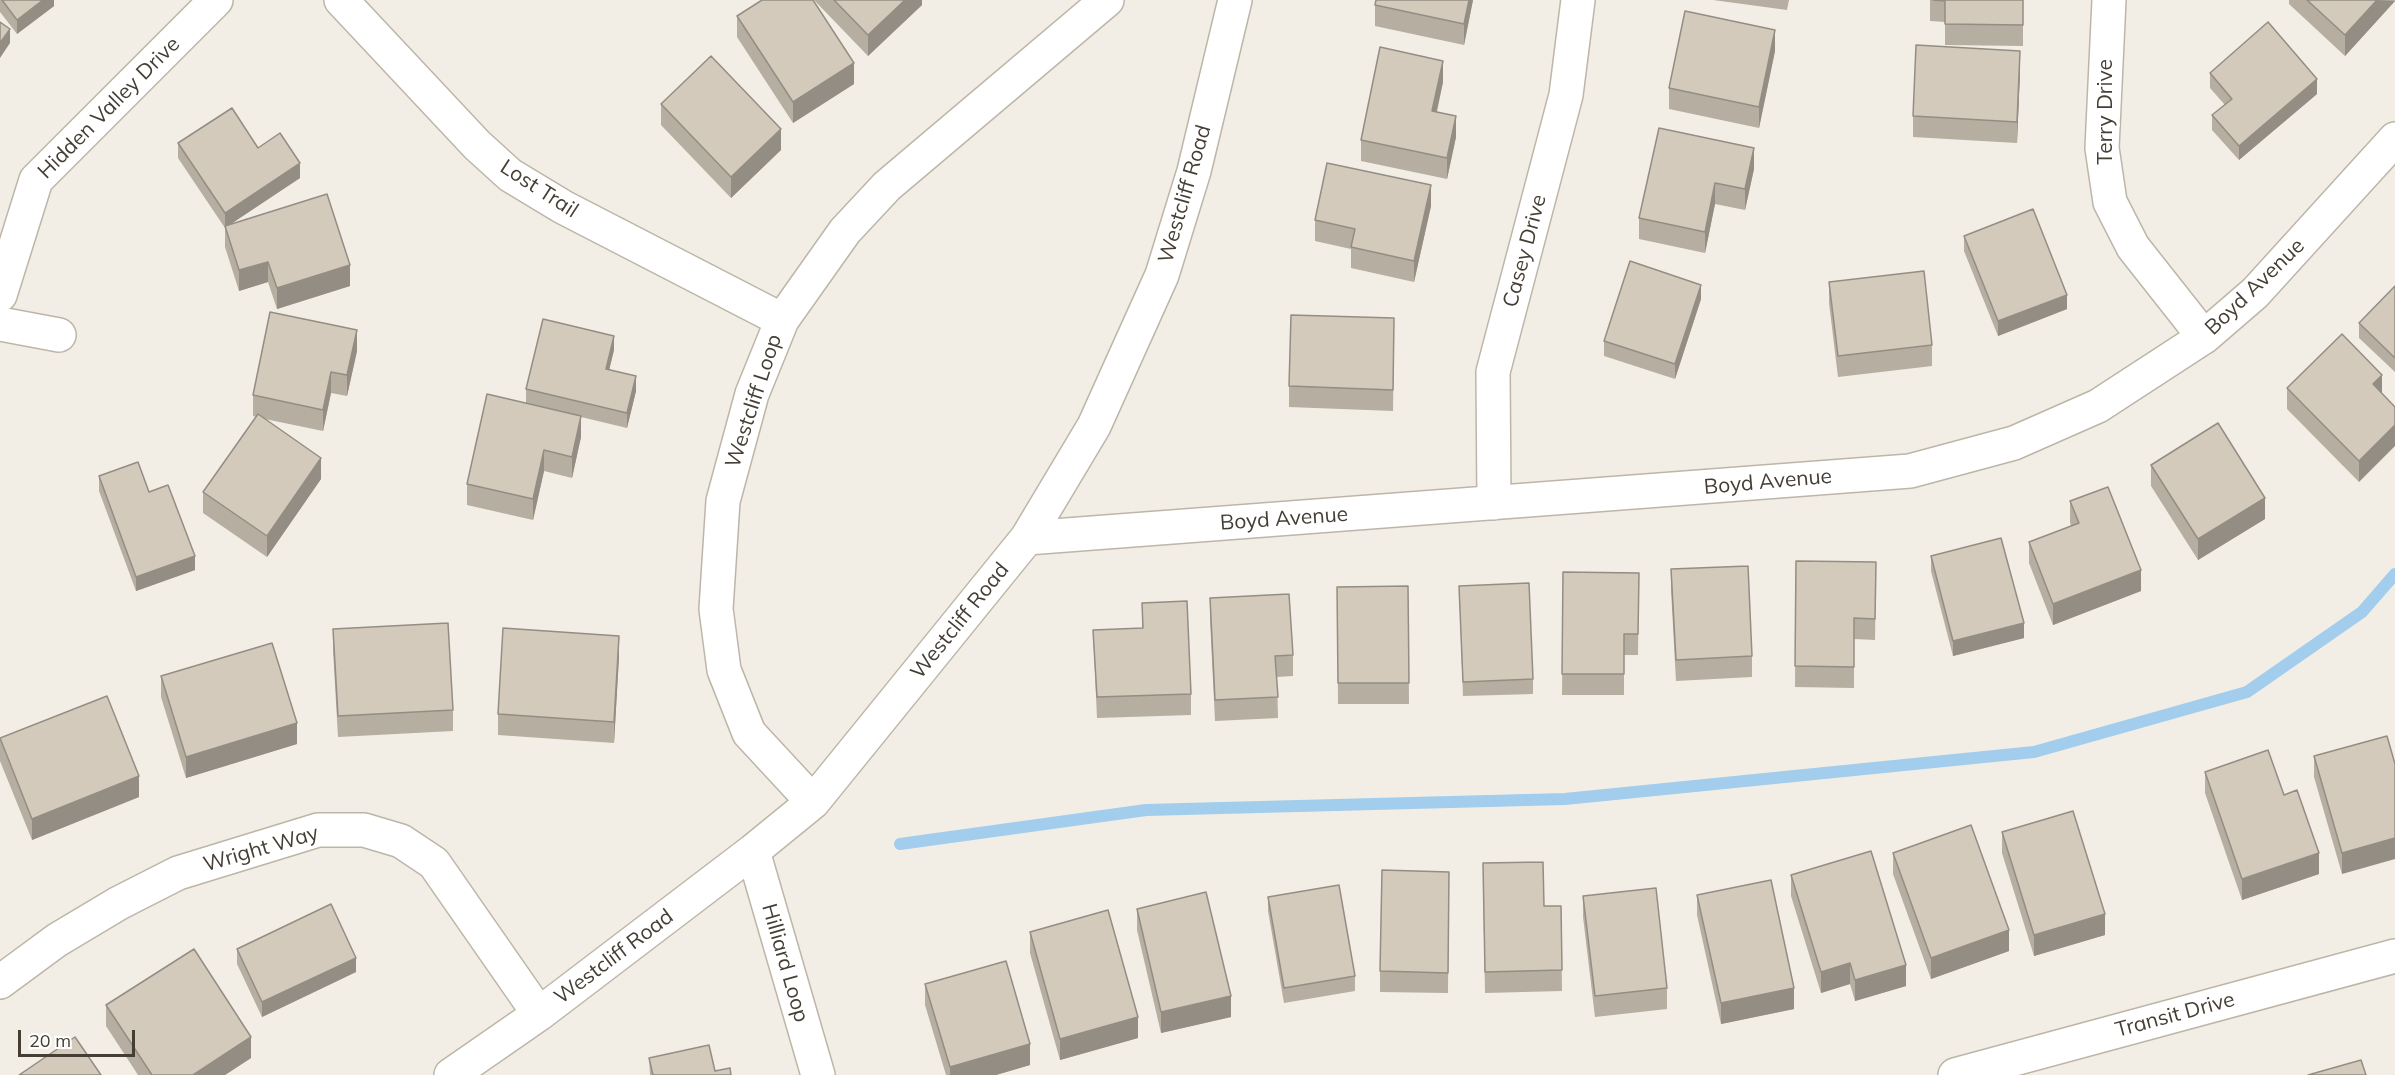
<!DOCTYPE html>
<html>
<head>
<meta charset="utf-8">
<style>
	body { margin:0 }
	#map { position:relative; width:2395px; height:1075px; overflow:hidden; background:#f2eee5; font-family:Mulish,sans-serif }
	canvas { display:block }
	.scale { position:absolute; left:18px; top:1030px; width:117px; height:27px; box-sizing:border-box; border:3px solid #443e35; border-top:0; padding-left:8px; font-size:18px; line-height:21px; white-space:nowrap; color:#443e35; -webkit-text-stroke:4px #fff; paint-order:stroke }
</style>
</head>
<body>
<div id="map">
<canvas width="2395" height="1075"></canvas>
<div class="scale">20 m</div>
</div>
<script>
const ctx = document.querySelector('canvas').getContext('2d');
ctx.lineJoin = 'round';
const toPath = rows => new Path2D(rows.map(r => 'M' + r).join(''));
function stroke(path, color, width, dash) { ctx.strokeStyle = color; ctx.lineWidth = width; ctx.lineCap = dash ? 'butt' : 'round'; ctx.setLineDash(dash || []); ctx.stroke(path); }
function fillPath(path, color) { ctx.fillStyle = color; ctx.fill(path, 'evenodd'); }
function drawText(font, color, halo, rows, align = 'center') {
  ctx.font = font + ' Mulish,sans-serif'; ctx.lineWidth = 6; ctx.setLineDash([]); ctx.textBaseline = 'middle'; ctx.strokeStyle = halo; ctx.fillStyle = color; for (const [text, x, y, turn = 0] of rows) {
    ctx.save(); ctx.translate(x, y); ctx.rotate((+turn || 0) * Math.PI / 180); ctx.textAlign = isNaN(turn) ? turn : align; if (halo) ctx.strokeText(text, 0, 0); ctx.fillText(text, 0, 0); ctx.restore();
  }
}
stroke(toPath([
	[900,844,1146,810,1565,799,2034,752,2247,692,2362,612,2395,574]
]), '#a3cded', 12);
const minor = toPath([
	[341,0,477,145,510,175,563,207,782,320],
	[2109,0,2102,148,2110,202,2133,247,2204,337],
	[0,295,36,180,216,0],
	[0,324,59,335],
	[1494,503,1493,372,1566,95,1578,0],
	[1027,538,1910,471,2014,443,2098,406,2204,337,2255,293,2395,139],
	[813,802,749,733,724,670,716,609,723,501,752,394,782,320,845,231,887,186,1107,0],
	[753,851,818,1075],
	[0,982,57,940,119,903,178,873,318,830,364,830,401,841,434,863,539,1014],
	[451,1075,539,1014,753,851,813,802,1027,538,1094,426,1162,275,1194,171,1235,0],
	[1955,1075,2395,956]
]);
stroke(minor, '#bdb6a8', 36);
stroke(minor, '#fff', 33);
fillPath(toPath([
	[0,0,54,0,54,6,17,34,0,12],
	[814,0,922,0,922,5,868,56],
	[1473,0,1464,45,1375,26,1375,5],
	[1713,0,1789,0,1787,10],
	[1930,0,2023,0,2023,46,1945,45,1945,22,1930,21],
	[2289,0,2395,0,2395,1,2345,56,2289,4],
	[737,16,854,84,793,123,737,37],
	[1775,51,1759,128,1669,109,1669,88],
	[2020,72,2017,143,1913,137,1913,116],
	[2210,73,2317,94,2239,160,2212,130,2212,115,2225,105,2210,88],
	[1443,82,1437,112,1456,137,1447,179,1361,161,1361,140],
	[661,104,781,150,731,198,661,125],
	[1659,128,1754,169,1745,210,1715,204,1705,253,1639,239,1639,218],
	[178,143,258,148,300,178,230,224,350,286,277,309,268,282,239,291,225,247,225,228,178,158],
	[1431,206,1414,282,1351,268,1351,249,1315,241,1315,220],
	[1964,236,2067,309,1998,336,1964,251],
	[1829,282,1932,345,1932,366,1838,377,1829,303],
	[2395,286,2395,372,2359,338,2359,323],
	[1701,299,1675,379,1604,356,1604,341],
	[1394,339,1393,411,1289,407,1289,386],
	[614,350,609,370,636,391,627,428,581,417,581,437,572,478,544,471,533,520,467,505,467,484,526,403,526,389],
	[357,351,347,396,331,393,323,431,265,419,321,479,267,557,203,513,203,492,256,417,253,416,253,395],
	[2382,375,2359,482,2287,409,2287,388],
	[2151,465,2265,519,2198,560,2151,486],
	[99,476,149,492,195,570,136,591,99,491],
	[2070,501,2141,591,2053,625,2029,563,2029,542,2071,526,2070,522],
	[1931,556,2024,638,1953,656,1931,571],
	[1796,561,1876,562,1875,640,1854,639,1854,688,1795,687],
	[1671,569,1752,656,1752,677,1676,681,1671,590],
	[1563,572,1639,573,1638,655,1624,655,1624,695,1562,695],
	[1408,586,1409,704,1338,704,1337,587],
	[1459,586,1533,679,1533,694,1463,696],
	[1210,598,1293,655,1293,676,1277,677,1278,718,1215,721,1210,619],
	[1142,603,1191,694,1191,715,1097,718,1093,630,1142,628],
	[333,629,453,710,453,731,338,737,333,650],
	[619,657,614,743,498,735,498,714],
	[161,676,297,744,186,778,161,697],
	[2387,736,2342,874,2314,777,2314,756],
	[0,738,139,797,32,840,0,761],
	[2205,772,2284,795,2319,874,2242,900,2205,793],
	[2002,832,2105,935,2034,956,2002,853],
	[1893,853,2009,951,1931,979,1893,874],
	[1449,872,1448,993,1380,992,1380,971],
	[1791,875,1906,986,1855,1001,1850,984,1821,993,1791,896],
	[1483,884,1544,906,1561,906,1562,991,1485,993],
	[1697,895,1794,1009,1721,1024,1697,915],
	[1583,896,1667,988,1667,1009,1595,1017,1583,917],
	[1268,897,1355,976,1355,991,1284,1003,1268,911],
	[1137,909,1231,1017,1161,1033,1137,930],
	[1030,932,1138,1038,1060,1060,1030,953],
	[237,949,356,972,262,1017,237,964],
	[925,984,1030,1065,996,1075,946,1075,925,1005],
	[106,1005,251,1058,225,1075,138,1075,106,1026],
	[649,1058,715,1071,731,1075,650,1075]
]), '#b5aea1');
fillPath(toPath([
	[43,0,54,0,54,6,17,34,17,20],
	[905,0,922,0,922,5,868,56,868,35],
	[1469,0,1473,0,1464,45,1464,24],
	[2377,0,2395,1,2345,56,2345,35],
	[10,29,10,43,0,58,0,43],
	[1775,30,1775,51,1759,128,1759,107],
	[2020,51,2020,72,2017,143,2017,122],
	[1443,61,1443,82,1432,132,1432,111],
	[854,63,854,84,793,123,793,102],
	[2317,79,2317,94,2239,160,2239,146],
	[1456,116,1456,137,1447,179,1447,158],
	[781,129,781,150,731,198,731,177],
	[1754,148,1754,169,1745,210,1745,189],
	[300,163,300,178,225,228,225,213],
	[1715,183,1715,204,1705,253,1705,232],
	[1431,185,1431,206,1414,282,1414,261],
	[268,262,268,282,239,291,239,270],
	[350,265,350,286,277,309,277,288],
	[1701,285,1701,299,1675,379,1675,364],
	[2067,295,2067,309,1998,336,1998,321],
	[357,330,357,351,347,396,347,375],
	[614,336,614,350,606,383,606,369],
	[331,372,331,393,323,431,323,410],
	[2382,375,2382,395,2373,384],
	[636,376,636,391,627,428,627,413],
	[581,416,581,437,572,478,572,457],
	[2395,425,2395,446,2359,482,2359,461],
	[544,450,544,471,533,520,533,499],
	[321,458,321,479,267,557,267,536],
	[2265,498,2265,519,2198,560,2198,539],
	[195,556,195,570,136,591,136,577],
	[2141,570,2141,591,2053,625,2053,604],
	[2024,623,2024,638,1953,656,1953,641],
	[619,636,619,657,614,743,614,722],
	[297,723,297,744,186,778,186,757],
	[139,776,139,797,32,840,32,819],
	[2395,838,2395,859,2342,874,2342,853],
	[2319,853,2319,874,2242,900,2242,879],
	[2105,914,2105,935,2034,956,2034,935],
	[2009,930,2009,951,1931,979,1931,958],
	[356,958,356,972,262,1017,262,1002],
	[1850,963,1850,984,1821,993,1821,972],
	[1906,965,1906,986,1855,1001,1855,980],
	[1794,988,1794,1009,1721,1024,1721,1003],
	[1231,996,1231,1017,1161,1033,1161,1012],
	[1138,1017,1138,1038,1060,1060,1060,1039],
	[251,1037,251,1058,225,1075,193,1075],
	[1030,1044,1030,1065,996,1075,950,1075,950,1067]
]), '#948d83');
const building = toPath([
	[2,0,43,0,17,20,2,0],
	[762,0,813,0,854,63,793,102,737,16,762,0],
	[834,0,905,0,868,35,834,0],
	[1376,0,1469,0,1464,24,1375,5,1376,0],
	[1933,0,2023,0,2023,25,1945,24,1945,1,1933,0],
	[2307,0,2377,0,2345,35,2307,0],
	[1685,11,1775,30,1759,107,1669,88,1685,11],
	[0,22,10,29,0,43,0,22],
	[2268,22,2317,79,2239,146,2212,115,2232,99,2210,73,2268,22],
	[1916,45,2020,51,2017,122,1913,116,1916,45],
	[1380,47,1443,61,1432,111,1456,116,1447,158,1361,140,1380,47],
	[711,56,781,129,731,177,661,104,711,56],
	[232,108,258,148,280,133,300,163,225,213,178,143,232,108],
	[1659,128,1754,148,1745,189,1715,183,1705,232,1639,218,1659,128],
	[1327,163,1431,185,1414,261,1351,247,1355,229,1315,220,1327,163],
	[327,194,350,265,277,288,268,262,239,270,225,226,327,194],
	[2033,209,2067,295,1998,321,1964,236,2033,209],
	[1630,261,1701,285,1675,364,1604,341,1630,261],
	[1924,271,1932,345,1838,356,1829,282,1924,271],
	[2395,286,2395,358,2359,323,2395,286],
	[270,312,357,330,347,375,331,372,323,410,253,395,270,312],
	[1291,315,1394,318,1393,390,1289,386,1291,315],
	[543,319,614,336,606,369,636,376,627,413,526,389,543,319],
	[2342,334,2382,375,2373,384,2395,407,2395,425,2359,461,2287,388,2342,334],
	[487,394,581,416,572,457,544,450,533,499,467,484,487,394],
	[258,414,321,458,267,536,203,492,258,414],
	[2218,423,2265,498,2198,539,2151,465,2218,423],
	[138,462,149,492,168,485,195,556,136,577,99,476,138,462],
	[2108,487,2141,570,2053,604,2029,542,2079,523,2070,501,2108,487],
	[2001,538,2024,623,1953,641,1931,556,2001,538],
	[1796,561,1876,562,1875,619,1854,618,1854,667,1795,666,1796,561],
	[1748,566,1752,656,1676,660,1671,569,1748,566],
	[1563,572,1639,573,1638,634,1624,634,1624,674,1562,674,1563,572],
	[1529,583,1533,679,1463,682,1459,586,1529,583],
	[1408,586,1409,683,1338,683,1337,587,1408,586],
	[1289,594,1293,655,1275,656,1278,697,1215,700,1210,598,1289,594],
	[1187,601,1191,694,1097,697,1093,630,1143,628,1142,603,1187,601],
	[448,623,453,710,338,716,333,629,448,623],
	[503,628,619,636,614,722,498,714,503,628],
	[272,643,297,723,186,757,161,676,272,643],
	[107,696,139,776,32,819,0,738,107,696],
	[2387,736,2395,764,2395,838,2342,853,2314,756,2387,736],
	[2268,750,2284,795,2297,790,2319,853,2242,879,2205,772,2268,750],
	[2073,811,2105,914,2034,935,2002,832,2073,811],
	[1971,825,2009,930,1931,958,1893,853,1971,825],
	[1871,851,1906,965,1855,980,1850,963,1821,972,1791,875,1871,851],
	[1543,862,1544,906,1561,906,1562,970,1485,972,1483,863,1543,862],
	[1382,870,1449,872,1448,973,1380,971,1382,870],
	[1771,880,1794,988,1721,1003,1697,895,1771,880],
	[1339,885,1355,976,1284,988,1268,897,1339,885],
	[1656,888,1667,988,1595,996,1583,896,1656,888],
	[1206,892,1231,996,1161,1012,1137,909,1206,892],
	[331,904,356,958,262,1002,237,949,331,904],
	[1108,910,1138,1017,1060,1039,1030,932,1108,910],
	[194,949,251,1037,193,1075,152,1075,106,1005,194,949],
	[1006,961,1030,1044,950,1067,925,984,1006,961],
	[75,1037,101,1075,19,1075,75,1037],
	[709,1045,715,1071,730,1068,731,1075,653,1075,649,1058,709,1045],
	[2361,1060,2366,1075,2308,1075,2361,1060]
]);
fillPath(building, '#d3cabb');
stroke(building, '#948d83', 1.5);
drawText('21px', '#443e35', '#fff', [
	["Hidden Valley Drive",109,108,-45],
	["Terry Drive",2106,112,-90],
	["Lost Trail",539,189,33],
	["Westcliff Road",1185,194,-74],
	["Casey Drive",1525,251,-75],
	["Boyd Avenue",2255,287,-44],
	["Westcliff Loop",754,401,-72],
	["Boyd Avenue",1768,482,-5],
	["Boyd Avenue",1284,519,-4],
	["Westcliff Road",960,621,-51],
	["Wright Way",261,849,-16],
	["Westcliff Road",614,957,-37],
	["Hilliard Loop",785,963,74],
	["Transit Drive",2175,1015,-15]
]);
</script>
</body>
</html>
